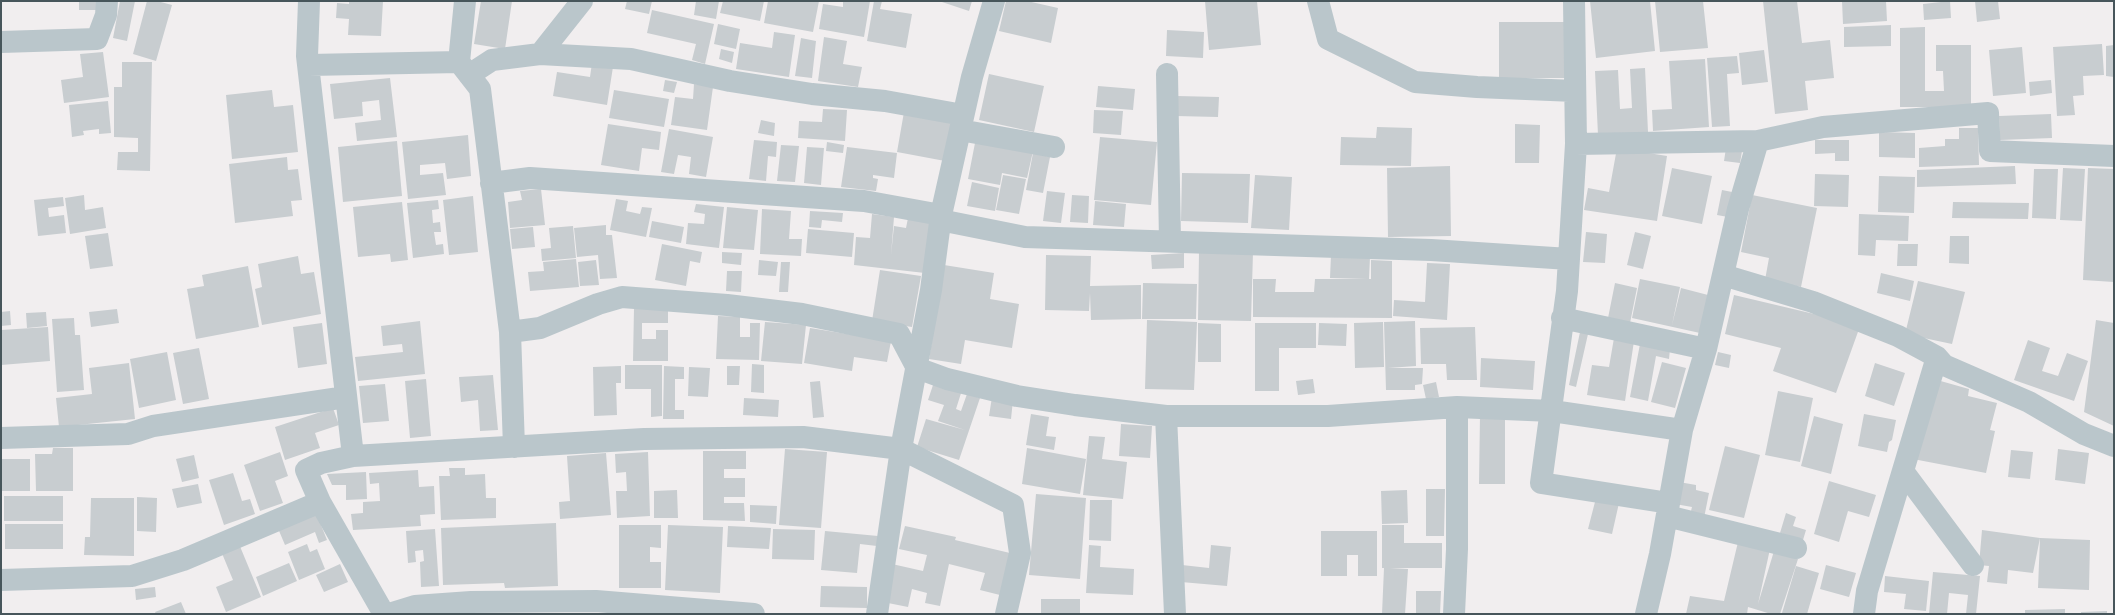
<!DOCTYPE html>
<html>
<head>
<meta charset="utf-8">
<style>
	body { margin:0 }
	#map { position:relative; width:2115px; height:615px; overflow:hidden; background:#f1eeef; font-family:Arial,sans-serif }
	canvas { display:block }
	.frame { position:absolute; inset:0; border:2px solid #47565b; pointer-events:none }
</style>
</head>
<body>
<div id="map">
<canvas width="2115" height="615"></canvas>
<div class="frame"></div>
</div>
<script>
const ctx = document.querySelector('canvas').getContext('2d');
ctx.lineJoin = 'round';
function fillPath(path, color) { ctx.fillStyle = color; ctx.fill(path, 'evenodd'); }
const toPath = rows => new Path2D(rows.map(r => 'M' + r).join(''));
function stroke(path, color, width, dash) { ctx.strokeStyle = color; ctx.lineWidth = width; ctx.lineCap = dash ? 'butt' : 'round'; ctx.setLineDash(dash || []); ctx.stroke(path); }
fillPath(toPath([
	[79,1,101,1,101,10,79,10],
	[120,1,135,1,127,41,113,38],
	[147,1,157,1,172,5,156,61,133,54],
	[349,1,383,1,381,36,348,35,349,19,336,18,337,3,349,4],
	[481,1,512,1,505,49,474,44],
	[627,1,652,1,649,14,625,9],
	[696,1,719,1,716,19,694,15],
	[723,1,764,1,760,21,720,13],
	[768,1,819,1,813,32,764,23],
	[843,1,870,1,864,37,819,29,823,4,843,7],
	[874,1,882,1,880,9,912,14,906,48,867,41],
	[939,1,972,1,969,11],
	[1006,1,1027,1,1058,8,1051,43,999,31],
	[1205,1,1257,1,1261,45,1209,50],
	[1590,1,1650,1,1655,51,1596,58],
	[1655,1,1703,1,1708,48,1660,52],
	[1763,1,1797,1,1802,43,1830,40,1834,78,1805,81,1808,110,1775,114],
	[1842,1,1886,1,1887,21,1843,24],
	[1950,1,1951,18,1924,20,1923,4],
	[1975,1,1998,1,2000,19,1977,22],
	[652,10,714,24,705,64,692,60,696,44,647,33],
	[1499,22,1568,22,1568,78,1499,78],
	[718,24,740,29,736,49,714,44],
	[1891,25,1891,46,1844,47,1844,27],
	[1925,27,1925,91,1944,91,1943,71,1936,71,1936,45,1971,45,1971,107,1900,107,1900,28],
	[1167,30,1204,32,1203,58,1166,56],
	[774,32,795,35,789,77,736,69,740,43,772,48],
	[824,37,847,41,843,64,862,67,858,87,818,81],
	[801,38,816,41,812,78,795,76],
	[2102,44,2104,75,2083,76,2084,95,2073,96,2075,115,2057,116,2053,47],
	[2114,45,2114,77,2106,76,2106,46],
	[2022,47,2026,93,1993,96,1989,50],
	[721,49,734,52,732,63,719,59],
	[1764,50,1768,82,1742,85,1739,53],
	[103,52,109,97,64,103,61,80,83,77,80,54],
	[1737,56,1739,73,1727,74,1730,126,1712,127,1707,58],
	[1705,59,1709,127,1653,131,1652,110,1672,109,1669,61],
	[122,62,152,62,150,171,117,170,118,152,138,152,138,138,114,137,114,87,122,87],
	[592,63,613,67,607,105,553,96,557,72,590,77],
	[1645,68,1648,132,1598,135,1595,71,1618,70,1620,109,1632,108,1630,69],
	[989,74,1044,86,1034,132,979,120],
	[390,78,397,137,357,141,355,123,381,120,379,100,362,102,363,116,334,119,330,84],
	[665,80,677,82,674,93,663,91],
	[2051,80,2052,93,2030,96,2029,82],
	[694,84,713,87,707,130,671,125,675,97,693,99],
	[1098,86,1135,89,1133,110,1096,107],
	[272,90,274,107,293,105,298,152,232,159,226,95],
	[614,90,669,99,664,127,609,118],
	[1177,96,1219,97,1218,117,1176,116],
	[108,101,111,133,99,134,99,129,83,131,84,135,72,137,69,105],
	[823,109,847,110,845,141,798,138,799,121,822,122],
	[1094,110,1123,111,1121,135,1093,133],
	[904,112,952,121,945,161,897,152],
	[2051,114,2052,138,2000,140,1999,116],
	[761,120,775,123,774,136,758,133],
	[608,124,661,132,659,150,642,148,639,171,601,165],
	[1515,124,1540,125,1539,163,1515,163],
	[1377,127,1412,128,1411,166,1340,165,1341,137,1376,138],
	[1959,128,1978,128,1979,165,1919,167,1919,148,1945,146,1945,139,1959,139],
	[669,129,713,137,706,177,689,174,691,157,678,155,674,174,661,172],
	[1879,132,1915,133,1915,158,1879,157],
	[468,135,471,176,447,179,445,163,420,165,420,175,443,173,446,195,408,199,402,142],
	[1100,137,1157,142,1151,205,1094,200],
	[754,140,777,142,776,157,768,156,766,181,749,179],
	[1815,140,1849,140,1849,161,1835,161,1835,153,1815,154],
	[397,141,402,196,343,202,338,147],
	[827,142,844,145,843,153,826,151],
	[975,143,1033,151,1027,178,1002,173,1000,185,968,179],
	[781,145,799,146,795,182,777,181],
	[807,147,824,148,821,185,804,183],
	[847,147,897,153,894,178,873,175,873,178,878,179,876,191,841,187],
	[1617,148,1667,156,1657,221,1584,210,1588,188,1609,192],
	[1726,148,1742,151,1740,163,1724,161],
	[1033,153,1050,157,1043,193,1026,190],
	[287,157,288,170,298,169,302,200,291,201,293,216,235,223,229,164],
	[1450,166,1451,236,1388,237,1387,168],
	[2015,166,2016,184,1917,187,1917,170],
	[1672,168,1712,176,1702,224,1662,216],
	[2063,168,2085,169,2082,221,2060,220],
	[2088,168,2114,169,2114,282,2083,280],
	[2034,169,2058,169,2056,219,2032,218],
	[1182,173,1250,174,1248,223,1181,221],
	[1815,174,1849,175,1848,207,1814,206],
	[1003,175,1026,179,1019,214,996,210],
	[1255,175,1292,177,1289,230,1251,228],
	[1879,176,1915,177,1914,213,1878,212],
	[972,182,999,188,995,211,967,206],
	[541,189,545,225,510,228,508,202,522,200,520,191],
	[1722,190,1732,192,1728,217,1717,215],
	[1047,191,1065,193,1061,223,1043,221],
	[84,195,85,210,103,207,106,228,70,234,65,198],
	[1072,195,1089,196,1088,223,1070,222],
	[1752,195,1817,208,1801,287,1765,280,1769,258,1741,252],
	[473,196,478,252,449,255,443,200],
	[63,197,64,206,48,208,49,217,64,215,66,233,38,236,34,200],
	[616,199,628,201,626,211,640,214,642,207,652,208,646,237,610,230],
	[438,200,439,209,432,210,433,223,440,222,441,232,434,232,436,245,443,244,444,254,413,258,407,203],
	[1095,201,1126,204,1124,227,1093,225],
	[402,202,408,260,391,262,390,254,358,257,353,207],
	[1953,202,2029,203,2028,219,1952,218],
	[696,204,724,207,719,248,686,244,688,223,704,224,705,214,694,212],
	[727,207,758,210,754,250,723,248],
	[762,209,791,211,789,239,802,239,801,256,760,254],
	[810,211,843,213,842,222,822,220,821,228,809,227],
	[872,214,894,217,891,255,894,226,906,228,908,218,931,220,925,273,854,265,856,237,870,238],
	[1859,214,1909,216,1908,241,1876,240,1875,256,1858,255],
	[652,221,684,227,681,243,649,237],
	[606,225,606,235,612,235,617,278,600,279,598,255,577,257,574,228],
	[573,226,576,258,542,261,541,249,551,248,549,228],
	[533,227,535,247,512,249,510,229],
	[808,229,854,233,852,257,806,253],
	[1586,232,1607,234,1605,263,1583,262],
	[1635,232,1651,236,1643,269,1627,265],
	[108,233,113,266,90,269,85,236],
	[1950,236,1969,236,1969,264,1949,263],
	[662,244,702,252,700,263,690,261,686,286,655,280],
	[1898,244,1918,244,1917,266,1897,266],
	[722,252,742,253,741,265,722,263],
	[1199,252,1253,252,1251,321,1198,320],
	[1184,253,1184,268,1152,269,1151,255],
	[1046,255,1091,256,1090,286,1141,285,1141,319,1091,320,1090,293,1089,311,1045,310],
	[1331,255,1370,257,1369,279,1371,279,1371,260,1392,261,1392,318,1253,317,1253,279,1276,279,1275,292,1314,292,1315,279,1367,279,1330,278],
	[298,256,301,274,314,272,321,314,262,325,255,289,262,287,258,264],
	[576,259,579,287,530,291,528,272,544,271,543,262],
	[596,260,599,285,580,286,578,262],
	[759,260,778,262,776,276,758,275],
	[781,262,790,262,788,292,779,292],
	[1427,263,1450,264,1447,320,1393,316,1394,300,1425,302],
	[944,265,994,273,990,299,1019,304,1012,348,965,340,961,364,929,359],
	[248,266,259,327,196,339,187,289,204,286,202,275],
	[880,270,921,276,912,327,872,321],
	[727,271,742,271,741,292,726,291],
	[1881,273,1914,281,1910,301,1877,293],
	[1640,279,1680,287,1672,325,1681,288,1708,295,1700,333,1632,318],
	[1918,281,1965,292,1952,344,1905,334],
	[1143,283,1197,284,1196,319,1142,319],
	[1615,283,1637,288,1630,323,1608,318],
	[1734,295,1831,318,1859,329,1836,393,1773,371,1781,348,1725,334],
	[634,308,668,308,668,323,642,323,642,339,656,339,656,330,668,330,668,361,633,361],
	[117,309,119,323,91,327,89,312],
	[10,311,11,325,1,326,1,312],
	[46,312,47,326,27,328,26,313],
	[718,316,740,317,740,337,750,337,750,323,760,323,759,360,716,359],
	[74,318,75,335,80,335,84,390,57,392,52,319],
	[1147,320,1197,322,1194,390,1145,389],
	[2096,320,2114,323,2114,426,2084,412],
	[420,321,425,374,358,381,355,357,403,352,402,344,383,346,381,326],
	[1415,321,1416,366,1388,368,1423,368,1422,384,1415,385,1415,390,1386,390,1384,322],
	[765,322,806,325,802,364,761,361],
	[1383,322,1384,367,1355,368,1354,323],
	[322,323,327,364,298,368,293,327],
	[1198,323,1221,324,1221,362,1198,362],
	[1255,323,1316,323,1316,348,1279,348,1279,391,1255,391],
	[1319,323,1347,324,1346,346,1318,345],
	[48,327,50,361,1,365,1,330],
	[1475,327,1477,380,1447,380,1446,364,1421,364,1420,328],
	[810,328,891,341,887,362,854,357,852,371,804,363],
	[1580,332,1588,334,1576,387,1569,385],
	[1614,338,1634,341,1625,401,1587,395,1592,365,1609,367],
	[2028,340,2050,348,2042,371,2058,376,2067,353,2088,361,2074,401,2014,380],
	[1640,344,1670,349,1669,359,1656,356,1648,401,1630,397],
	[199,348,209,399,183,404,173,353],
	[167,352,176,400,139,408,130,359],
	[1718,352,1731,355,1729,368,1715,365],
	[1481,358,1535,361,1533,390,1480,387],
	[1662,362,1686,368,1675,408,1651,402],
	[129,363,135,419,59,427,56,398,92,394,89,368],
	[1875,363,1905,373,1894,406,1865,396],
	[752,364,764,365,764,393,751,392],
	[625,365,662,365,662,416,651,417,651,389,625,389],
	[621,366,621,383,616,383,617,415,594,416,593,367],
	[664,366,684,367,684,379,675,379,675,410,684,410,684,419,663,419],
	[727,366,740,366,739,385,727,385],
	[689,367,710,368,708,397,688,396],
	[493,375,498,430,480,431,478,400,461,402,459,377],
	[426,379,431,436,410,438,405,381],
	[1313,379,1315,393,1298,395,1296,381],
	[1937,380,1969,389,1968,396,1997,403,1990,430,1995,431,1986,473,1913,459],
	[820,381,824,417,813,418,810,382],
	[934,382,962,390,956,409,961,411,967,394,980,398,959,460,917,447,926,419,965,430,938,421,944,405,928,400],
	[1436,382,1439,397,1426,399,1423,385],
	[385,384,389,421,363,423,359,386],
	[1778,391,1813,398,1800,462,1765,455],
	[992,397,1013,400,1011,419,989,416],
	[744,398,779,400,778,417,743,415],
	[333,408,339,425,315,433,320,448,285,460,275,427],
	[1031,414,1049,417,1046,436,1056,437,1054,450,1026,445],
	[1864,414,1896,420,1892,440,1889,442,1887,452,1858,446],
	[1480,415,1505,415,1505,484,1479,484],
	[1814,416,1843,424,1831,474,1801,466],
	[1121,424,1152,426,1150,458,1119,456],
	[1089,436,1105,437,1102,459,1127,462,1123,499,1083,495],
	[1725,446,1760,455,1744,518,1709,510],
	[53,448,73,448,73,491,36,491,35,454,52,454],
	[1027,448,1086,459,1080,494,1022,484],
	[785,449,827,452,821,528,779,525],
	[2058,449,2089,453,2085,484,2055,480],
	[2011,450,2033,452,2030,479,2008,477],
	[703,451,746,451,746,469,724,469,724,478,745,478,745,497,724,497,724,503,744,503,745,521,703,520],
	[280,452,288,476,275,481,283,503,260,511,244,465],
	[648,452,650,516,617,518,616,491,627,491,626,472,616,473,615,454],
	[606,453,611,515,560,519,559,502,570,501,567,456],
	[194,455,199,478,182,482,176,459],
	[1,459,30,459,30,491,1,491],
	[449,468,465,468,465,475,485,474,486,498,496,498,496,518,441,520,439,476,450,476],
	[418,470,419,487,434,486,435,514,420,515,421,526,353,530,351,514,363,513,363,502,380,501,379,483,370,484,369,473],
	[366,472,367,499,346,500,346,485,332,485,327,474],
	[233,473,242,501,250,499,255,514,224,525,209,480],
	[1829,481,1876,495,1869,517,1848,511,1839,542,1814,534],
	[1679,482,1696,485,1696,490,1709,493,1704,518,1690,515,1692,507,1675,504],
	[198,484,202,503,177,508,172,489],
	[1426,489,1445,489,1444,536,1426,536],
	[677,490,678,518,654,518,654,491],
	[1407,490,1408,523,1382,524,1381,491],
	[1036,494,1086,498,1080,579,1029,575],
	[4,496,63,496,63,521,4,521],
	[137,497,157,498,156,532,137,531],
	[91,498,134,498,134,556,84,555,85,537,90,537],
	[1596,498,1619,503,1612,534,1588,529],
	[1090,500,1112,500,1111,541,1089,540],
	[750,505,777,506,776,524,750,522],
	[315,510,327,540,319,543,315,532,285,545,277,526],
	[1786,513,1796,517,1793,526,1806,530,1803,540,1780,533],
	[556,523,558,586,505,588,504,583,443,585,441,528],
	[5,524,63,524,63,549,5,549],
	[619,525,661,525,661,548,650,547,650,562,661,562,661,588,619,588],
	[668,525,723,527,720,593,665,590],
	[1382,525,1404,525,1404,543,1442,543,1442,568,1390,568,1408,569,1405,614,1382,614,1384,568,1382,568],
	[728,526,771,528,769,549,727,547],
	[905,526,956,537,955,540,1010,553,1000,595,980,590,985,573,949,564,940,606,925,603,927,593,912,589,908,607,883,602,892,564,923,571,927,555,899,549],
	[435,529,439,586,421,587,420,562,424,561,423,550,415,551,416,562,408,563,406,531],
	[773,529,815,530,814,560,772,559],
	[1982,530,2040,538,2090,540,2089,590,2038,588,2040,538,2033,573,2008,570,2007,584,1987,582,1989,566,1979,565],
	[825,531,878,536,877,546,860,544,857,573,821,570],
	[1321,531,1377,531,1377,576,1358,576,1358,555,1347,555,1347,576,1321,576],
	[1738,542,1770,549,1758,604,1774,551,1798,559,1780,614,1771,614,1748,607,1747,614,1686,614,1690,596,1724,601],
	[239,544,261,597,226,612,216,587,233,580,221,551],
	[307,544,310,552,317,549,325,569,299,580,288,552],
	[1089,545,1101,546,1100,567,1134,569,1133,595,1086,593],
	[1211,545,1231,547,1227,586,1181,582,1182,565,1209,568],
	[289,563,297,581,263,596,256,577],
	[340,564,348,582,324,592,316,575],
	[1826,565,1856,573,1849,597,1820,589],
	[1796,566,1819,573,1807,614,1785,614,1782,613],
	[1933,572,1980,576,1976,614,1966,614,1968,595,1949,593,1947,614,1929,614],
	[1885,576,1929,581,1926,611,1904,609,1906,594,1884,592],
	[821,586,867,587,867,608,820,607],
	[155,587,156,597,136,600,135,589],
	[1416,591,1441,591,1440,614,1416,614],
	[1041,599,1080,599,1080,614,1041,614],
	[181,602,186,614,156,614,155,612],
	[2065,609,2065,614,2025,614,2025,610],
	[2107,611,2107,614,2081,614,2081,612]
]), '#c8cdd0');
stroke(toPath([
	[309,1,307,56,353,456],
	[1318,1,1328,39,1415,82,1477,87,1575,91],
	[1574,1,1576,144,1567,291,1541,483,1669,503],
	[1,42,97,39,106,15,107,1],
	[540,54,582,1],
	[459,62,465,1],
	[309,65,459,62,480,89,510,332,514,447],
	[1167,74,1170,241],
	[469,75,492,60,540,54,631,59,730,81,812,94,885,101,963,115],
	[960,130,1054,147],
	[1576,144,1758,141,1823,127,1988,113,1990,151,2114,156],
	[491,183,530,178,864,201,941,215],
	[940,220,1025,237,1431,250,1569,259],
	[1723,275,1813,302,1898,336,1937,357,1944,365,2029,402,2084,434,2114,446],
	[1562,318,1706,349],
	[510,332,540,328,598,304,622,297,727,305,802,314,899,334,917,368,947,379,1017,396,1075,405,1166,416,1328,416,1457,407,1552,411,1682,430],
	[1166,416,1175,614],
	[1,438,128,434,153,426,346,397],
	[1903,471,1973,565],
	[1667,516,1796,548],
	[1,580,132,576,183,560,320,502],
	[384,614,320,502,306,470,321,463,353,456,644,439,803,437,901,449,1013,505,1020,553,1006,614],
	[389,614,415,606,471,602,596,601,754,614],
	[877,614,901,449,931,290,941,215,972,77,994,1],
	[1454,614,1457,549,1457,407],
	[1646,614,1660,554,1682,430,1706,349,1738,209,1758,141],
	[1864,614,1867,591,1937,357]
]), '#bac6cb', 22);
</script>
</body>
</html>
